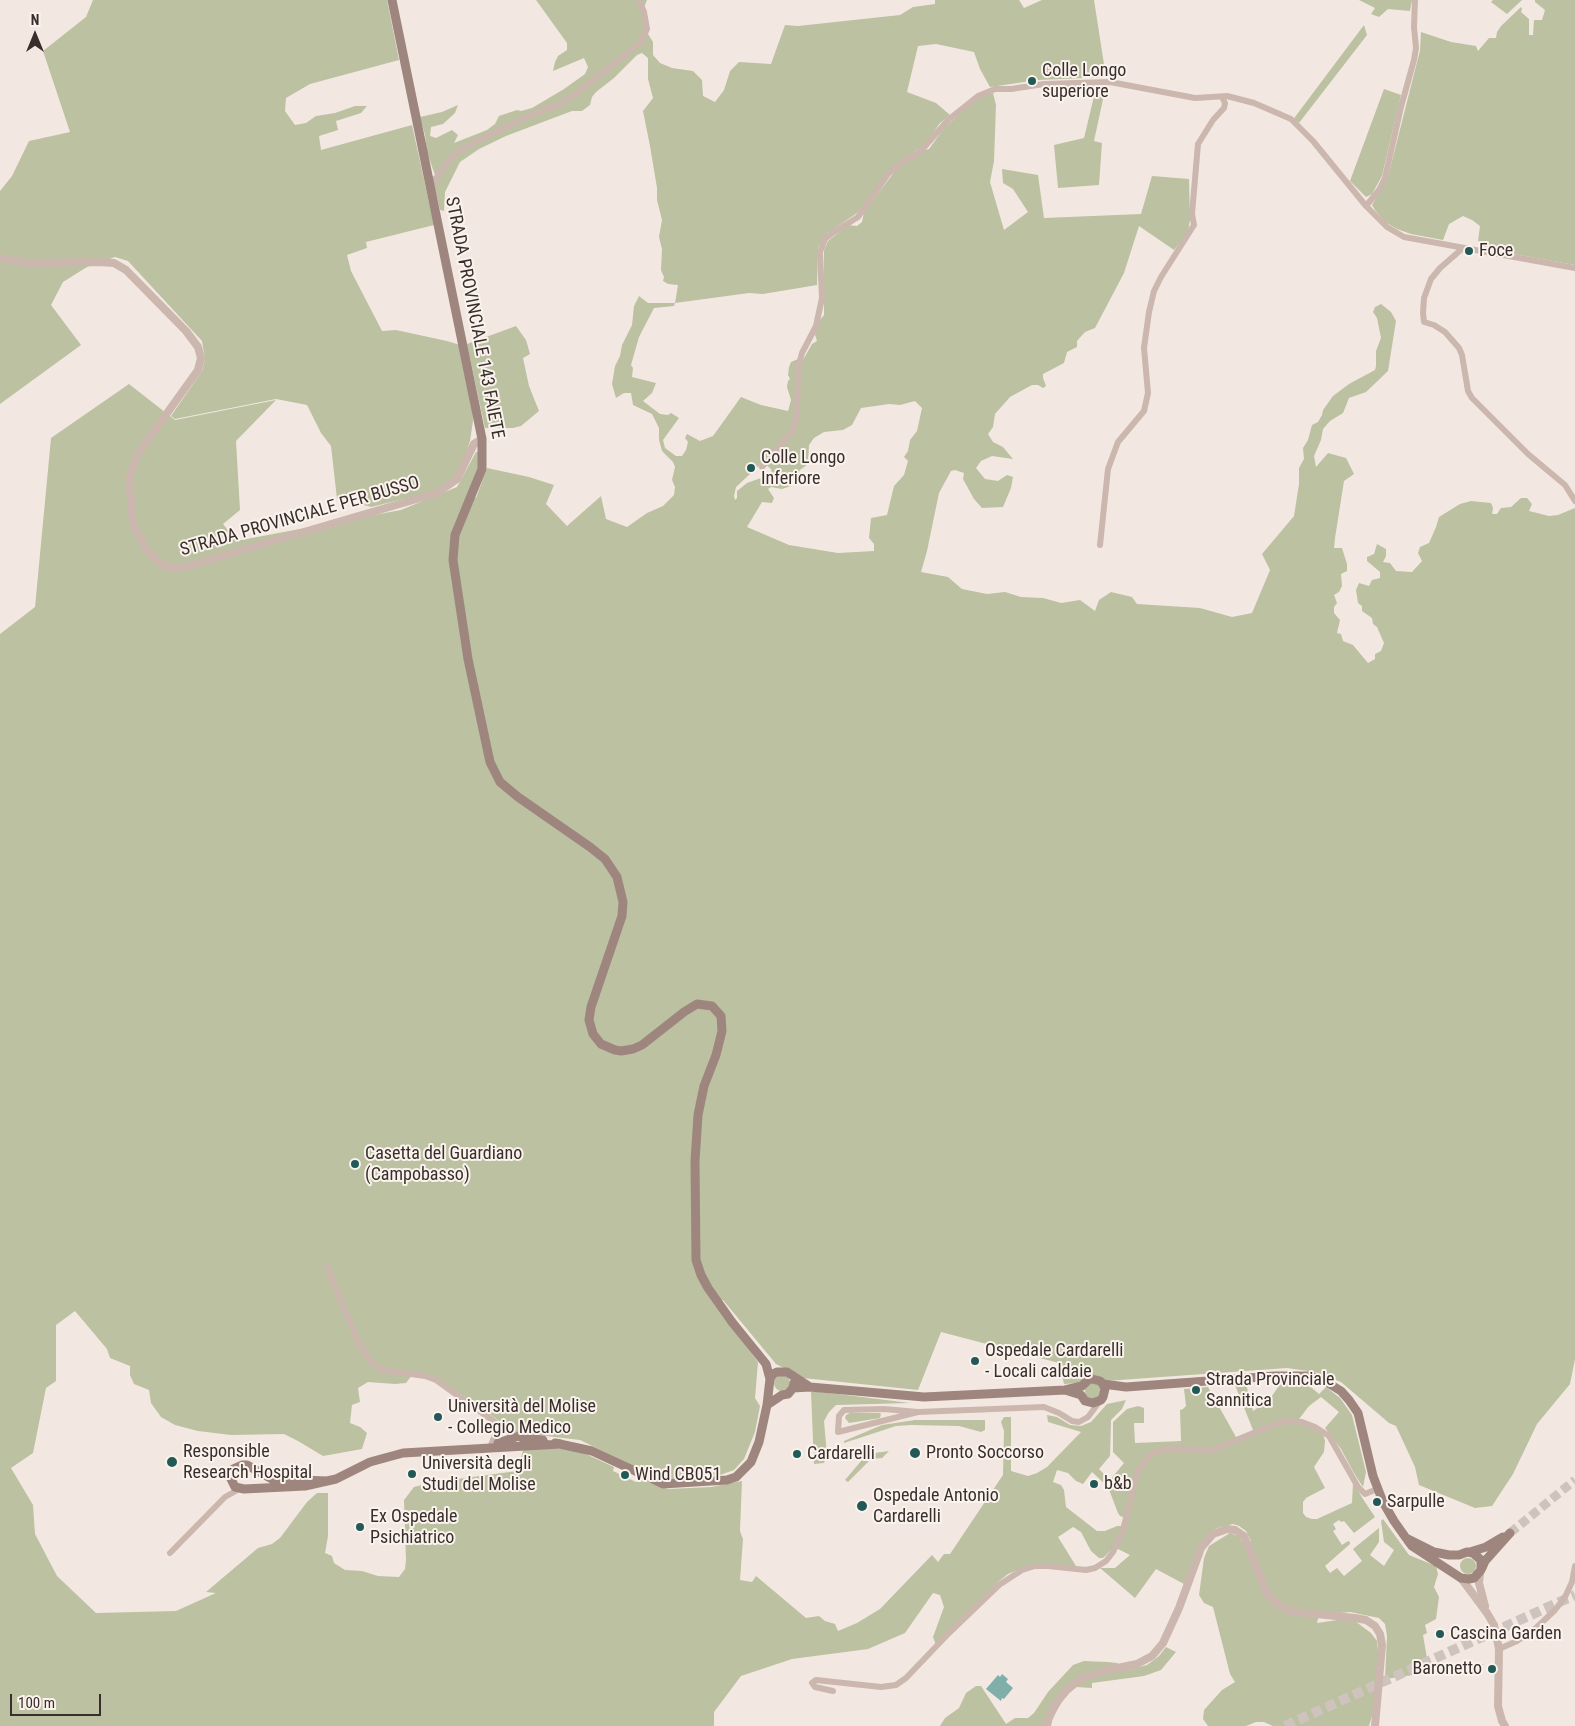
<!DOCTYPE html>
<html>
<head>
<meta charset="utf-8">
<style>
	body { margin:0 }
	#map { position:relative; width:1575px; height:1726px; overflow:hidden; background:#f3e8e1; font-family:"Roboto Condensed",sans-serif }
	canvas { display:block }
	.north { position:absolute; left:10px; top:10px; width:50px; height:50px; -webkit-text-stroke:4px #faf3ed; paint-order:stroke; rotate:0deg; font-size:14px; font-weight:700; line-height:20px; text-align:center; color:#392e2b }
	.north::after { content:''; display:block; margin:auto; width:18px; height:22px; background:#392e2b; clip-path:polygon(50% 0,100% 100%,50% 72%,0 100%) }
	.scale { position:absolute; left:10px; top:1694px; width:91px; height:22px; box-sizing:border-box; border:2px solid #392e2b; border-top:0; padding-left:6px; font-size:15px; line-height:18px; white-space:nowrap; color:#392e2b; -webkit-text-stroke:4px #faf3ed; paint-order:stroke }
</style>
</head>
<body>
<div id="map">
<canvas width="1575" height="1726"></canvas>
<div class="north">N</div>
<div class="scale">100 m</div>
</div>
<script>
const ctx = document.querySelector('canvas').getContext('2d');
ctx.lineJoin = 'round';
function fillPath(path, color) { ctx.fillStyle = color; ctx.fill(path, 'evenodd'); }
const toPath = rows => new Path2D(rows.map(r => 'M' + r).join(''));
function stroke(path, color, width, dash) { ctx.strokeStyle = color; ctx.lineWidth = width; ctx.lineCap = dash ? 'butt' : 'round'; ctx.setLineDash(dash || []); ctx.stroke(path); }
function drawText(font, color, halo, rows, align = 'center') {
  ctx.font = font + ' "Roboto Condensed",sans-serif'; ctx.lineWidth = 4; ctx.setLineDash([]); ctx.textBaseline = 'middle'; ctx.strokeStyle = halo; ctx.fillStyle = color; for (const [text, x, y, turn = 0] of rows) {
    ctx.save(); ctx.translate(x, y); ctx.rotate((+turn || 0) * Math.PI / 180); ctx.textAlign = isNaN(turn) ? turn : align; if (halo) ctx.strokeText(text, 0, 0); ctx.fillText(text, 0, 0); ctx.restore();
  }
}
fillPath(toPath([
	[93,0,387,0,399,60,310,84,286,98,285,111,295,125,306,123,316,116,335,113,355,106,367,106,361,113,336,121,338,130,319,136,321,150,412,125,434,225,366,242,367,248,347,255,351,271,382,331,396,330,447,341,460,345,472,402,473,421,470,441,463,462,453,478,436,491,371,507,360,504,354,493,337,499,331,446,321,433,307,405,276,399,175,419,171,416,202,371,205,359,202,341,128,261,115,257,87,267,63,282,51,305,81,345,0,404,0,191,12,176,29,141,70,132,43,51,86,17],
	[536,0,647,0,642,13,648,34,653,42,653,55,660,63,672,68,693,71,702,80,703,96,715,102,724,90,730,71,739,62,771,64,785,25,798,26,900,15,913,7,935,4,935,0,1019,0,1024,8,1042,0,1094,0,1106,77,1038,80,990,87,980,69,974,52,936,44,918,46,907,92,936,103,950,115,939,124,928,141,919,149,903,158,857,213,828,233,824,238,818,248,817,285,763,294,749,293,675,303,674,306,654,308,639,337,631,365,633,368,632,377,656,383,652,393,643,401,660,414,668,415,671,413,679,418,663,440,665,448,676,456,682,456,686,450,688,442,685,438,687,434,700,441,713,436,741,397,761,405,788,411,791,400,787,387,788,381,790,379,788,375,789,367,791,362,798,359,803,360,812,344,817,341,815,335,820,320,824,315,824,250,828,241,848,225,857,226,862,222,864,212,898,167,924,150,929,149,944,128,977,98,993,93,996,105,994,161,990,182,1004,230,1028,212,1013,189,1003,183,1002,169,1038,175,1044,218,1141,214,1152,176,1189,179,1190,220,1188,232,1174,250,1139,226,1124,273,1095,328,1085,332,1077,341,1077,347,1067,352,1064,363,1043,374,1043,378,1046,386,1043,388,1038,385,1032,385,1010,397,995,414,993,427,988,434,993,442,1003,447,1013,459,992,456,981,461,976,468,985,479,998,481,1007,475,1013,477,1011,488,1003,507,982,508,974,499,963,479,964,473,955,470,951,471,939,493,927,551,921,572,948,577,962,589,987,594,1005,592,1021,597,1043,598,1061,603,1080,600,1095,611,1099,600,1111,592,1132,597,1137,604,1200,608,1232,617,1252,613,1270,570,1262,554,1294,516,1299,484,1299,468,1304,459,1303,448,1308,440,1312,425,1318,422,1322,415,1323,410,1333,396,1349,384,1375,370,1376,366,1376,351,1381,338,1377,318,1373,312,1375,307,1381,304,1391,312,1396,321,1388,371,1366,392,1349,398,1343,413,1330,421,1323,429,1321,440,1314,456,1316,467,1328,453,1346,458,1354,474,1344,481,1335,538,1334,548,1342,548,1347,564,1347,571,1341,574,1342,586,1339,592,1334,595,1337,603,1334,607,1334,613,1340,620,1337,633,1341,634,1343,641,1353,645,1368,663,1375,659,1375,654,1381,651,1384,643,1377,627,1373,624,1372,618,1362,611,1362,606,1358,603,1356,590,1359,583,1369,586,1372,580,1380,578,1380,572,1367,561,1367,557,1374,554,1377,544,1386,549,1386,556,1383,562,1390,563,1396,571,1412,572,1422,561,1418,553,1420,547,1429,543,1436,527,1439,517,1460,504,1471,501,1491,503,1493,508,1492,514,1497,514,1501,508,1511,507,1521,498,1527,498,1532,504,1529,511,1549,516,1558,515,1575,508,1575,1359,1570,1384,1537,1424,1513,1474,1492,1506,1475,1508,1419,1485,1415,1467,1396,1426,1389,1423,1341,1382,1315,1372,1287,1368,1064,1384,1059,1363,941,1332,918,1390,803,1378,776,1364,723,1300,715,1304,758,1362,755,1398,760,1406,755,1432,744,1459,734,1470,720,1475,671,1479,648,1473,580,1440,530,1434,524,1438,443,1382,412,1375,406,1383,395,1384,368,1382,358,1388,360,1402,352,1405,350,1423,360,1427,367,1433,362,1449,323,1456,298,1441,284,1434,231,1435,198,1431,175,1425,161,1417,151,1403,149,1390,134,1384,130,1375,130,1366,110,1358,107,1349,75,1311,56,1325,56,1381,46,1388,33,1453,11,1468,33,1505,35,1534,57,1576,96,1613,176,1611,216,1593,206,1592,258,1548,272,1544,280,1538,307,1502,317,1493,328,1493,328,1536,325,1553,332,1556,334,1563,345,1570,362,1571,378,1576,399,1577,405,1569,406,1560,404,1500,414,1487,428,1483,517,1471,524,1447,569,1449,588,1455,614,1467,613,1471,636,1482,638,1479,668,1489,711,1487,742,1481,740,1531,743,1539,740,1580,752,1582,756,1576,806,1618,819,1616,825,1621,835,1624,838,1631,857,1623,880,1609,932,1555,938,1562,944,1554,950,1554,1003,1475,1004,1431,1001,1422,1004,1417,1011,1417,1011,1471,1028,1476,1037,1473,1047,1467,1081,1432,1048,1422,1047,1415,1057,1417,1070,1425,1081,1426,1091,1422,1107,1404,1126,1400,1122,1409,1111,1420,1110,1456,1099,1469,1110,1480,1124,1463,1113,1452,1113,1422,1127,1409,1138,1406,1144,1408,1144,1423,1134,1423,1135,1443,1181,1441,1180,1410,1183,1409,1186,1406,1184,1389,1208,1387,1236,1437,1253,1430,1235,1385,1246,1384,1253,1411,1270,1399,1282,1381,1298,1381,1312,1388,1319,1394,1326,1387,1340,1398,1345,1405,1352,1415,1366,1472,1363,1487,1354,1473,1341,1449,1325,1428,1339,1412,1321,1397,1309,1406,1299,1419,1303,1424,1323,1434,1325,1441,1324,1452,1314,1467,1325,1488,1306,1498,1303,1502,1303,1513,1306,1517,1312,1519,1317,1519,1352,1503,1353,1482,1363,1499,1375,1517,1354,1533,1344,1521,1341,1522,1339,1520,1333,1524,1336,1529,1333,1531,1342,1545,1348,1541,1350,1542,1350,1544,1325,1566,1330,1573,1337,1568,1344,1576,1362,1561,1353,1549,1379,1528,1379,1542,1370,1555,1384,1566,1394,1550,1384,1542,1381,1521,1383,1519,1409,1555,1436,1566,1438,1574,1434,1587,1439,1597,1436,1619,1425,1625,1427,1633,1423,1635,1429,1670,1458,1665,1482,1664,1484,1665,1385,1679,1387,1636,1385,1624,1379,1618,1350,1612,1339,1613,1320,1611,1317,1623,1344,1619,1355,1621,1371,1633,1377,1641,1379,1662,1375,1706,1369,1726,1273,1726,1264,1722,1256,1722,1246,1726,1208,1726,1203,1719,1204,1710,1222,1690,1235,1682,1230,1674,1213,1607,1204,1603,1199,1595,1204,1558,1209,1546,1230,1533,1240,1537,1242,1542,1251,1541,1246,1531,1239,1526,1233,1524,1217,1528,1210,1532,1184,1584,1156,1569,1135,1598,1100,1568,1115,1568,1130,1555,1118,1549,1113,1548,1103,1558,1099,1558,1091,1551,1081,1532,1073,1527,1058,1537,1076,1566,1022,1568,1008,1574,998,1582,936,1645,933,1637,944,1607,940,1595,933,1593,905,1633,868,1649,792,1659,741,1676,714,1712,714,1726,0,1726,0,634,35,607,51,438,129,384,175,420,276,400,236,441,240,510,223,524,236,541,401,510,457,487,476,452,480,452,478,473,469,494,476,498,487,468,529,477,554,485,546,504,567,526,601,496,606,519,627,527,647,513,663,506,674,495,675,487,672,480,675,467,673,462,662,451,659,440,659,428,652,414,633,405,631,393,624,393,616,398,612,384,615,366,620,356,622,345,632,325,634,306,639,296,648,303,675,303,678,285,668,284,663,281,664,277,661,270,662,249,659,237,662,220,657,200,657,188,650,146,643,111,653,98,648,79,648,58,642,53,637,55,614,78,596,92,592,97,590,105,582,111,572,111,506,136,479,149,460,162,445,192,444,211,440,210,432,177,435,175,427,152,425,135,420,117,442,112,458,105,455,113,443,124,431,127,430,136,436,138,452,130,458,135,454,143,487,130,495,124,499,116,517,110,521,111,532,108,564,89,585,74,588,67,584,58,553,71,555,62,558,56,567,50,567,43],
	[915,401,922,408,917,431,910,440,908,451,904,457,908,461,904,475,894,486,887,515,871,518,869,538,874,544,874,551,838,553,789,545,747,527,762,502,772,503,774,498,768,489,771,487,782,489,791,486,800,470,808,464,809,445,814,438,824,432,843,430,852,425,861,408,889,404,900,405],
	[763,462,771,469,772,474,747,483,737,491,737,498,735,500,734,496,736,487],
	[1057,1470,1068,1473,1076,1481,1083,1484,1092,1472,1108,1487,1118,1513,1120,1516,1123,1517,1126,1526,1117,1526,1105,1531,1097,1531,1066,1507,1064,1490,1061,1485,1053,1482],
	[1359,0,1412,0,1410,11,1388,9,1379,17,1371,14,1375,8],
	[1493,0,1522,0,1507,14,1491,2],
	[1535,0,1575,0,1575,265,1486,249,1478,241,1480,226,1472,220,1463,216,1449,224,1443,240,1411,234,1397,229,1385,222,1375,210,1372,205,1388,177,1415,70,1420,51,1421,32,1451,42,1476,46,1478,51,1489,38,1496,38,1497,32,1501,26,1521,7,1522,9,1521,12,1529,19,1529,35,1533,35,1534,20,1542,20,1545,10,1535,2],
	[1364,25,1367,35,1299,123,1294,119,1295,117],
	[1096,88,1105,90,1094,141,1102,143,1099,185,1058,188,1054,145,1084,138],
	[1384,89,1401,95,1382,176,1372,194,1366,197,1350,181],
	[516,326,526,340,530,354,523,358,529,386,539,411,521,426,513,428,485,428,467,344],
	'774 1383a8 8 0 1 1 16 0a8 8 0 1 1-16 0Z',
	'1085 1391a8 8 0 1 1 16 0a8 8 0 1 1-16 0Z',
	[814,1391,910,1403,836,1405,829,1412,824,1421,827,1455,824,1463,814,1464,811,1392],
	[850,1413,879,1413,881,1414,880,1418,849,1423,845,1418,846,1415],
	[915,1420,985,1420,985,1430,981,1432,959,1426,912,1425,896,1426,844,1443,844,1441,882,1425],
	[889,1451,882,1458,871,1459,848,1482,845,1480,867,1454],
	'1460 1566a8 8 0 1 1 16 0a8 8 0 1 1-16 0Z',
	[1166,1647,1176,1652,1161,1670,1144,1676,1092,1683,1092,1688,1076,1687,1068,1692,1053,1717,1051,1726,940,1726,945,1718,959,1708,966,1693,976,1686,981,1686,1006,1724,1015,1718,1028,1718,1034,1713,1048,1692,1073,1665,1084,1661,1108,1662,1117,1663,1128,1670,1147,1665,1159,1656]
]), '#bbc1a1');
fillPath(toPath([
	[1002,1674,1008,1679,1006,1682,1013,1688,1004,1699,1002,1698,1001,1701,986,1689,998,1675,1000,1677]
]), '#80afab');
stroke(toPath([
	[1510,1533,1575,1480]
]), '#cec3bd', 9, [9, 4.5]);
stroke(toPath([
	[1285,1726,1575,1595]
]), '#cec3bd', 10, [10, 5]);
stroke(toPath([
	[431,186,435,183,439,174,451,158,458,151,520,120,561,103,576,94,641,42,647,29,644,12,639,0],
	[1366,206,1379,190,1385,178,1401,107,1414,60,1416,48,1414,27,1415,0],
	[1463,248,1440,268,1431,279,1424,298,1423,313,1424,322,1434,325,1445,332,1459,348,1462,355,1468,391,1472,398,1528,454,1565,485,1575,501],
	[762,467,793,430,797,414,798,368,802,353,816,326,822,298,820,252,825,239,834,232,858,217,888,174,903,161,920,152,948,120,978,96,995,89,1011,89,1044,84,1110,82,1195,98,1227,96,1254,103,1291,119,1313,141,1366,206,1387,227,1404,237,1575,268],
	[1100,545,1108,469,1118,442,1144,411,1148,393,1144,348,1149,312,1154,291,1161,277,1194,225,1192,214,1198,144,1213,120,1224,108,1225,103,1222,97],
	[327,1267,359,1344,372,1363,382,1370,425,1376,436,1380,516,1437],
	[918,1412,838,1432,839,1416,844,1410,884,1409,918,1412,1044,1407,1059,1413,1072,1421,1079,1422,1088,1417,1100,1401],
	[491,1445,499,1426],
	[170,1553,225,1497,239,1489],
	[1499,1649,1517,1641,1536,1628,1555,1610,1565,1597,1572,1582,1575,1566],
	[833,1691,815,1687,812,1683,816,1680,881,1687,896,1685,906,1678,949,1633,999,1585,1022,1570,1035,1566,1048,1566,1086,1570,1095,1568,1106,1561,1113,1552,1123,1530,1137,1473,1148,1457,1158,1451,1169,1449,1213,1450,1276,1424,1288,1421,1302,1422,1315,1427,1329,1436,1358,1487,1365,1494,1377,1489]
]), '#cbb7ad', 6);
stroke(toPath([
	[0,258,26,263,99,262,114,263,126,270,186,331,198,347,201,358,198,370,137,455,129,479,133,524,147,551,164,566,181,568,437,493,457,479,474,444,482,439],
	[1480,1573,1479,1583,1485,1606],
	[1461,1578,1487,1613,1494,1625,1499,1649,1498,1706,1502,1721,1505,1726],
	[1045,1726,1056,1703,1067,1690,1082,1678,1103,1671,1137,1664,1152,1656,1163,1643,1179,1608,1201,1548,1213,1534,1227,1529,1235,1530,1244,1536,1267,1594,1274,1601,1285,1609,1297,1612,1355,1618,1366,1620,1375,1626,1380,1634,1382,1645,1375,1726]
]), '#cbb7ad', 8);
stroke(toPath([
	[392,0,482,439,482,469,455,535,453,560,468,659,490,762,500,782,518,797,590,847,605,859,617,877,623,902,622,916,591,1007,589,1020,593,1034,601,1044,615,1050,621,1051,633,1049,642,1045,684,1012,697,1004,712,1006,721,1016,722,1031,716,1055,704,1086,698,1115,695,1161,696,1260,701,1275,708,1288,732,1322,766,1364,770,1379],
	[793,1388,810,1387,924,1397,1065,1390,1082,1386,1088,1380,1092,1379,1100,1381,1103,1384,1126,1387,1275,1376,1311,1376,1323,1380,1341,1391,1349,1400,1358,1413,1373,1476,1383,1502,1394,1521,1406,1538,1412,1546,1461,1578,1469,1579,1474,1578,1481,1570,1481,1560,1473,1553,1467,1552,1459,1555,1449,1555,1434,1552,1406,1538],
	[1065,1390,1081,1395,1085,1401,1093,1403,1101,1400,1103,1397,1105,1389,1103,1384],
	[767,1405,782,1395,788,1394,793,1388,794,1383],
	[498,1443,519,1436,522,1438,543,1440],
	[555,1443,592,1451,663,1484,727,1480,736,1477,751,1462,759,1442,767,1405,770,1379,773,1374,777,1372,787,1372,810,1387],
	[328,1481,272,1479,247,1465,242,1465,233,1469,231,1479,235,1487,244,1489,305,1486,336,1479,370,1462,403,1453,561,1444],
	[1470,1552,1486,1547,1503,1537],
	[1482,1568,1485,1561,1510,1533]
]), '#9e867e', 9);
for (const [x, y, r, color] of [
	[1032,81,5,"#225956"],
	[1469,251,5,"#225956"],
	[751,468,5,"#225956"],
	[355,1164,5,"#225956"],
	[975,1361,5,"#225956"],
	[1196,1390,5,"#225956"],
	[438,1417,5,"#225956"],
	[915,1453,6,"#225956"],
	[797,1454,5,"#225956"],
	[172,1462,6,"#225956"],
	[412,1474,5,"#225956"],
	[625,1475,5,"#225956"],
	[1094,1484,5,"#225956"],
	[1377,1502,5,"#225956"],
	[862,1506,6,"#225956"],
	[360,1527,5,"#225956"],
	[1440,1634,5,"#225956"],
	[1492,1669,5,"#225956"]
]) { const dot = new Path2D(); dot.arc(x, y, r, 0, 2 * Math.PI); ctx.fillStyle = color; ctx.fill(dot); stroke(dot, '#faf3ed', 2); }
drawText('18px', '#392e2b', '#faf3ed', [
	["Colle Longo",1042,71],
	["superiore",1042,92],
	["Foce",1479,251],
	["Colle Longo",761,458],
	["Inferiore",761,479],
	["Casetta del Guardiano",365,1154],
	["(Campobasso)",365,1175],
	["Ospedale Cardarelli",985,1351],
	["- Locali caldaie",985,1372],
	["Strada Provinciale",1206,1380],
	["Sannitica",1206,1401],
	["Università del Molise",448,1407],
	["- Collegio Medico",448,1428],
	["Responsible",183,1452],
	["Research Hospital",183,1473],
	["Pronto Soccorso",926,1453],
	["Cardarelli",807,1454],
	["Università degli",422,1464],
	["Studi del Molise",422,1485],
	["Wind CB051",635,1475],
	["b&b",1104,1484],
	["Ospedale Antonio",873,1496],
	["Cardarelli",873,1517],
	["Sarpulle",1387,1502],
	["Ex Ospedale",370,1517],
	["Psichiatrico",370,1538],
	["Cascina Garden",1450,1634],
	["Baronetto",1482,1669,"right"]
], 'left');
drawText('18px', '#392e2b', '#faf3ed', [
	["STRADA PROVINCIALE 143 FAIETE",474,318,79],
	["STRADA PROVINCIALE PER BUSSO",300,517,-16]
]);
</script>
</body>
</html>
